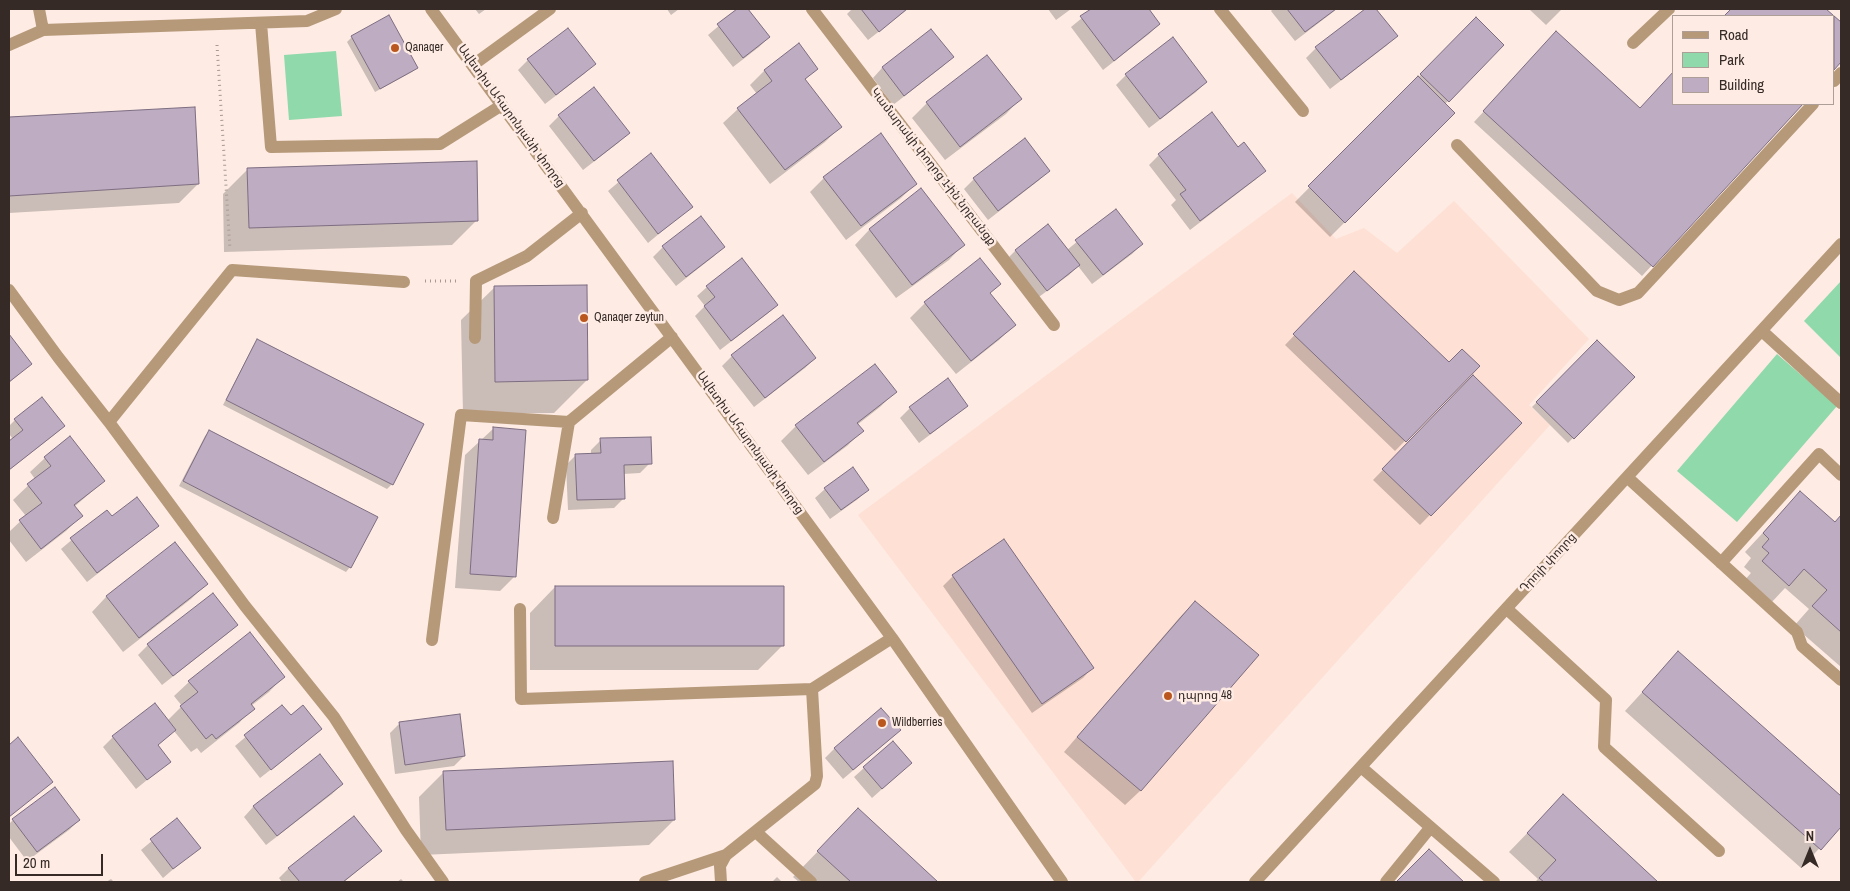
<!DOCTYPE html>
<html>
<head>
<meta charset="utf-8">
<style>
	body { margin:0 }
	#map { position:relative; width:1850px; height:891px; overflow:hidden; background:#fdebe4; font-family:"Archivo Narrow",sans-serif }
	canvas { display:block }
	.frame { position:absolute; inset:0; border:10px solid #352a26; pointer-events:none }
	.legend { position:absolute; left:1672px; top:15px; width:162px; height:90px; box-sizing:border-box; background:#fdebe4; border:1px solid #ad9e98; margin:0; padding:6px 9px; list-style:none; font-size:15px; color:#352a26 }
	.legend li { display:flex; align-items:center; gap:10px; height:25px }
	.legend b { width:25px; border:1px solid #ad9e98 }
	.north { position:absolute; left:1785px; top:826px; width:50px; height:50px; -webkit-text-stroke:4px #fdebe4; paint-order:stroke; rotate:0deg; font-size:14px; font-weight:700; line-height:20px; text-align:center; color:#352a26 }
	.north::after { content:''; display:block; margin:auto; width:18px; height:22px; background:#352a26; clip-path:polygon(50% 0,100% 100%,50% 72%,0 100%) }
	.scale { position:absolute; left:15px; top:854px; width:88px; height:22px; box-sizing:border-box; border:2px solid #352a26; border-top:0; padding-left:6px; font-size:15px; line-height:18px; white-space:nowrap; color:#352a26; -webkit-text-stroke:4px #fdebe4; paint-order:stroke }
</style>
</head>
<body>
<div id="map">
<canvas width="1850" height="891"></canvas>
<div class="frame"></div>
<ul class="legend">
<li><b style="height:6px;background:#b69979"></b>Road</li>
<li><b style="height:14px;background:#8fd9aa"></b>Park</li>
<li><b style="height:14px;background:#beacc2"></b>Building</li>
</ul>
<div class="north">N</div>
<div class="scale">20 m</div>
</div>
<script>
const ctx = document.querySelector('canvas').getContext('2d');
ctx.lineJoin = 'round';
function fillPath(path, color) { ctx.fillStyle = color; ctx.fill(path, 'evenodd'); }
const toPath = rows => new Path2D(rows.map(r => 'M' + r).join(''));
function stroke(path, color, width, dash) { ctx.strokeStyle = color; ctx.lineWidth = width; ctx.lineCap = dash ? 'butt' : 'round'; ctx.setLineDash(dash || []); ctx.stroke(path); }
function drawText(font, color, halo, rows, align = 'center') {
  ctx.font = font + ' "Archivo Narrow","Noto Sans Armenian",sans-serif'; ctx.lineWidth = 5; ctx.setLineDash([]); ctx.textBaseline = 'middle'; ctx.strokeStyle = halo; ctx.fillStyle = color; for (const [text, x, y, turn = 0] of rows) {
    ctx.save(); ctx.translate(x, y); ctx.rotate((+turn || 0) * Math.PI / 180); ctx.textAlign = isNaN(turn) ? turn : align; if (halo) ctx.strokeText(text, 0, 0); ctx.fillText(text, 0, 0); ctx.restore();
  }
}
fillPath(toPath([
	[1292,193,1336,239,1364,228,1397,253,1454,201,1589,339,1529,405,1550,425,1138,882,1136,882,858,515]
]), '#fee0d4');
fillPath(toPath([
	[336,51,342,116,289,120,284,55],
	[1841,281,1841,358,1804,321],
	[1777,354,1837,406,1737,522,1677,471]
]), '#8fd9aa');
fillPath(toPath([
	[475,9,486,9,479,14],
	[667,9,679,9,671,15],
	[739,9,746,9,769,37,759,47,733,67,708,35],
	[852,9,908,9,868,40,847,14],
	[1048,9,1071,9,1056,20],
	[1093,9,1148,9,1159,24,1149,34,1103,70,1071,27],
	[1273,9,1337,9,1295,41,1271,11],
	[1367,9,1375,9,1396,36,1386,46,1330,89,1306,58,1316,48],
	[1529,9,1562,9,1546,25],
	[1732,9,1825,9,1833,16,1725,16],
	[1834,17,1841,24,1841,60,1834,68],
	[1476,19,1503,45,1445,104,1454,113,1330,237,1295,202],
	[931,30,952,57,942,67,893,105,873,78,882,68],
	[352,37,417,67,412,72,375,92,347,42],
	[1172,39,1206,82,1196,92,1149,128,1116,85,1126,75],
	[1547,43,1640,109,1674,104,1801,104,1642,276,1474,122],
	[987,57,1020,99,1006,114,945,160,912,118,927,103],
	[528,60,594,64,584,74,545,104,518,70],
	[816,68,805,80,840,127,825,142,770,184,723,123,738,109,757,94,750,85,765,70],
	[593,89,628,133,618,143,583,170,549,126,559,116],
	[194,108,198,184,179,203,9,213,9,119],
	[1212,114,1238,148,1264,170,1255,180,1190,230,1171,205,1176,200,1149,165,1159,155],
	[1024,140,1048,171,1038,181,988,220,964,189,974,179],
	[651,155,691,207,648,243,608,191],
	[248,169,477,220,452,245,224,252,223,194],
	[824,178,915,184,901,198,846,240,810,192],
	[921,190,963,245,949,260,896,298,855,245,869,230],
	[1116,210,1142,244,1132,254,1092,284,1078,266,1069,275,1036,299,1006,260,1016,250,1067,250],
	[700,218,723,247,713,257,676,286,653,257,663,247],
	[979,260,989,294,1014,325,999,340,956,374,910,318,925,303],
	[1354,273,1449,364,1478,366,1395,451,1285,345],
	[495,287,587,380,554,413,463,414,461,320],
	[707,287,777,305,767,314,720,350,695,316,705,306,697,296],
	[9,336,30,364,9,383],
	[257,341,392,484,387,489,223,405,253,346],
	[1597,342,1633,377,1568,443,1532,407],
	[732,356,815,358,805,368,754,407,722,366],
	[1473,377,1520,423,1420,525,1373,480],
	[947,380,966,406,956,415,919,443,900,418,910,408],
	[895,392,880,407,857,425,862,431,847,446,808,475,781,441,796,426],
	[15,420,64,426,54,435,9,470,9,442,13,439,9,434,9,426],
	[494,428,515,576,500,591,455,588,465,455],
	[209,432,350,567,346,572,179,486,205,436],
	[601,440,650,463,640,473,623,474,624,498,614,508,568,510,566,465,576,455,591,455,591,450],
	[45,458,104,481,74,507,81,516,66,531,26,562,9,540,9,532,26,516,13,500,35,479,30,472],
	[825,489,868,489,858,499,830,519,815,498],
	[1800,493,1834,523,1841,515,1841,667,1794,626,1809,609,1785,588,1770,604,1744,581,1751,573,1744,567,1751,558,1745,552],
	[106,511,112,518,157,526,147,535,87,582,61,549],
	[175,544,206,584,191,599,123,652,92,612,106,597],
	[953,576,1092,668,1083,678,1032,713,943,586],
	[555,587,783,645,758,670,530,670,530,613],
	[1195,602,1257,656,1140,791,1125,805,1064,752,1180,617],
	[237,625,227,634,162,685,138,655,148,645],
	[1678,653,1841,797,1841,825,1801,868,1625,711],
	[283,677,269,692,251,706,253,708,239,723,201,753,197,748,191,752,174,731,157,746,169,762,136,789,103,747,113,737,167,721,182,706,174,696,189,682],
	[282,706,291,717,320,729,310,739,260,778,235,746],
	[400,723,464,756,454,766,395,774,390,733],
	[18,739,52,782,9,817,9,746],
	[889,740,843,779,825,758,835,748],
	[319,756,342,784,332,794,266,845,244,817,253,807],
	[864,768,900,773,872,798,854,777],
	[444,772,674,820,649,845,421,855,419,797],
	[1563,796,1656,882,1535,882,1538,879,1509,852],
	[858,810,936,882,799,882,793,877],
	[13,820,79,820,69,830,27,861,9,837,9,824],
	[177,820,199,847,163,878,141,850],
	[381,851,344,882,282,882,279,878,289,868],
	[1429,851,1462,882,1398,882],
	[777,877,782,882,772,882],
	[111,879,114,882,106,882],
	[401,879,404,882,397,882]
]), '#0003');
const building = toPath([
	[737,9,748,9,770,37,743,58,717,24,737,9],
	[861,9,907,9,879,32,861,9],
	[1091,9,1149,9,1160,24,1114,61,1080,16,1091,9],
	[1287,9,1336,9,1305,32,1287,9],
	[1365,9,1376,9,1398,36,1341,80,1315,47,1365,9],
	[1731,9,1826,9,1841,22,1841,62,1834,70,1834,16,1724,16,1731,9],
	[389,15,418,68,380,89,351,36,389,15],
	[1476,17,1504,45,1449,102,1420,74,1476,17],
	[568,28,596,64,556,95,527,59,568,28],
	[931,29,954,57,904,96,882,67,931,29],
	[1556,31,1640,108,1674,71,1674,104,1803,104,1653,267,1483,111,1556,31],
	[1173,37,1207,82,1160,119,1125,74,1173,37],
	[799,43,818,69,805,79,842,127,785,170,737,108,772,81,764,70,799,43],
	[987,55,1022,99,960,147,926,102,987,55],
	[1418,76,1455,113,1345,223,1308,186,1418,76],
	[594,87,630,133,594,161,558,115,594,87],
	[195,107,199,184,9,196,9,117,195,107],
	[1212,112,1238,147,1244,142,1266,171,1200,221,1180,194,1186,190,1158,154,1212,112],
	[881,133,917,184,861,226,823,177,881,133],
	[1025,138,1050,171,998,211,973,178,1025,138],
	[651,153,693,207,658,234,617,180,651,153],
	[477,161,478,221,249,228,247,168,477,161],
	[921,188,965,245,912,285,869,229,921,188],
	[1116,209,1143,244,1103,275,1075,240,1116,209],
	[701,216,725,247,686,277,662,246,701,216],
	[1048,224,1080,265,1047,291,1015,250,1048,224],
	[742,258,778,305,731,341,704,306,715,297,706,286,742,258],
	[980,258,1001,284,990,293,1016,325,971,361,924,302,980,258],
	[1354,271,1449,362,1462,349,1480,366,1406,442,1293,334,1354,271],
	[587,285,588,380,495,382,494,286,587,285],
	[783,315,816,358,765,398,731,355,783,315],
	[9,334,32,364,9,382,9,334],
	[257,339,424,424,393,485,226,400,257,339],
	[1597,340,1635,377,1574,439,1536,402,1597,340],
	[875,364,897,392,857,423,864,431,824,462,795,425,875,364],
	[1473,375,1522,423,1431,516,1382,469,1473,375],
	[948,378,968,406,930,434,909,407,948,378],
	[42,397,65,426,9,470,9,441,23,430,14,419,42,397],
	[493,427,526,430,516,577,470,574,479,439,493,440,493,427],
	[209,430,378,517,351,568,183,481,209,430],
	[70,436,105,481,74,505,83,516,41,549,19,520,42,503,27,484,51,466,44,457,70,436],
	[651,437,652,464,624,465,625,499,577,500,575,454,601,453,600,438,651,437],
	[853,467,869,490,841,510,824,488,853,467],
	[1800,491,1835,522,1841,515,1841,632,1812,606,1827,590,1804,569,1789,586,1762,561,1769,553,1762,547,1769,539,1763,533,1800,491],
	[137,497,159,526,97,573,70,538,107,510,112,516,137,497],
	[1004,539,1094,668,1042,704,952,575,1004,539],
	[175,542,208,584,139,638,106,596,175,542],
	[555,586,784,586,784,646,555,646,555,586],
	[213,593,238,625,173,676,147,644,213,593],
	[1195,601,1259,655,1141,791,1077,737,1195,601],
	[250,632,285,677,251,704,255,709,216,739,212,734,206,739,180,706,198,692,188,681,250,632],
	[1678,651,1841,796,1841,827,1821,850,1642,692,1678,651],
	[155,703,176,730,158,745,171,762,147,780,112,736,155,703],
	[282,705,291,715,303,705,322,729,271,770,244,735,282,705],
	[881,708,901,730,853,770,834,748,881,708],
	[460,714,465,756,405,765,399,722,460,714],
	[18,737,53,782,9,817,9,745,18,737],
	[893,741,912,763,882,789,863,767,893,741],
	[320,754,343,784,277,836,253,806,320,754],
	[673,761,675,820,446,830,443,771,673,761],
	[55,787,80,820,37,852,12,819,55,787],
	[1563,794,1658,882,1544,882,1539,878,1556,860,1527,833,1563,794],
	[858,808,938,882,851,882,817,851,858,808],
	[354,816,382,851,343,882,300,882,288,868,354,816],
	[177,818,201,848,173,869,150,839,177,818],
	[1429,849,1464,882,1396,882,1429,849]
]);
fillPath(building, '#beacc2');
stroke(building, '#7d6d81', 1);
stroke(toPath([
	[217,45,230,249],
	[425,281,456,281]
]), '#a89993', 3, [1, 4]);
stroke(toPath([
	[39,9,43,30],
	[431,9,892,638,1062,882],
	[812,9,1054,325],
	[1220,9,1303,111],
	[261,23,271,147,440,144,502,105],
	[1633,43,1669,9],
	[9,45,43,30,307,21,336,9],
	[473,65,550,9],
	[1834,81,1841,73],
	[1457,145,1597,291,1619,300,1638,293,1813,104],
	[9,290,58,357,109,422,245,606,334,717,406,830,443,882],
	[1762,331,1841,403],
	[475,338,476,281,527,256,582,213],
	[109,422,232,270,404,282],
	[1627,477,1797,632,1802,646,1841,680],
	[553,518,569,422,672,337],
	[1721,563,1819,454,1841,475],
	[520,609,521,699,812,689,892,638],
	[1507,609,1606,700,1604,747,1719,851],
	[432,640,461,415,569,422],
	[1361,767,1494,882],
	[756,832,811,882],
	[645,882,726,855],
	[721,882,720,866,726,855,815,784,817,776,812,689],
	[1255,882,1841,244],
	[1386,882,1430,828]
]), '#b69979', 12);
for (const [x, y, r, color] of [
	[395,48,5,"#ba571f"],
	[584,318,5,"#ba571f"],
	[1168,696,5,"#ba571f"],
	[882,723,5,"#ba571f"]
]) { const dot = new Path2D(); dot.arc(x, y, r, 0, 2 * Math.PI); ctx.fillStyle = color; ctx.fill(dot); stroke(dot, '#fdebe4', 2); }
drawText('12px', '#352a26', '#fdebe4', [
	["Qanaqer",405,48],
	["Qanaqer zeytun",594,318],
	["դպրոց 48",1178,696],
	["Wildberries",892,723]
], 'left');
drawText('12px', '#352a26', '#fdebe4', [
	["Ավետիս Ահարոնյանի փողոց",511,116,54],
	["Կամարակի փողոց 1-ին նրբանցք",933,167,52],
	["Ավետիս Ահարոնյանի փողոց",750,443,54],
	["Դրոյի փողոց",1548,563,-47]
]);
</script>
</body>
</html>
